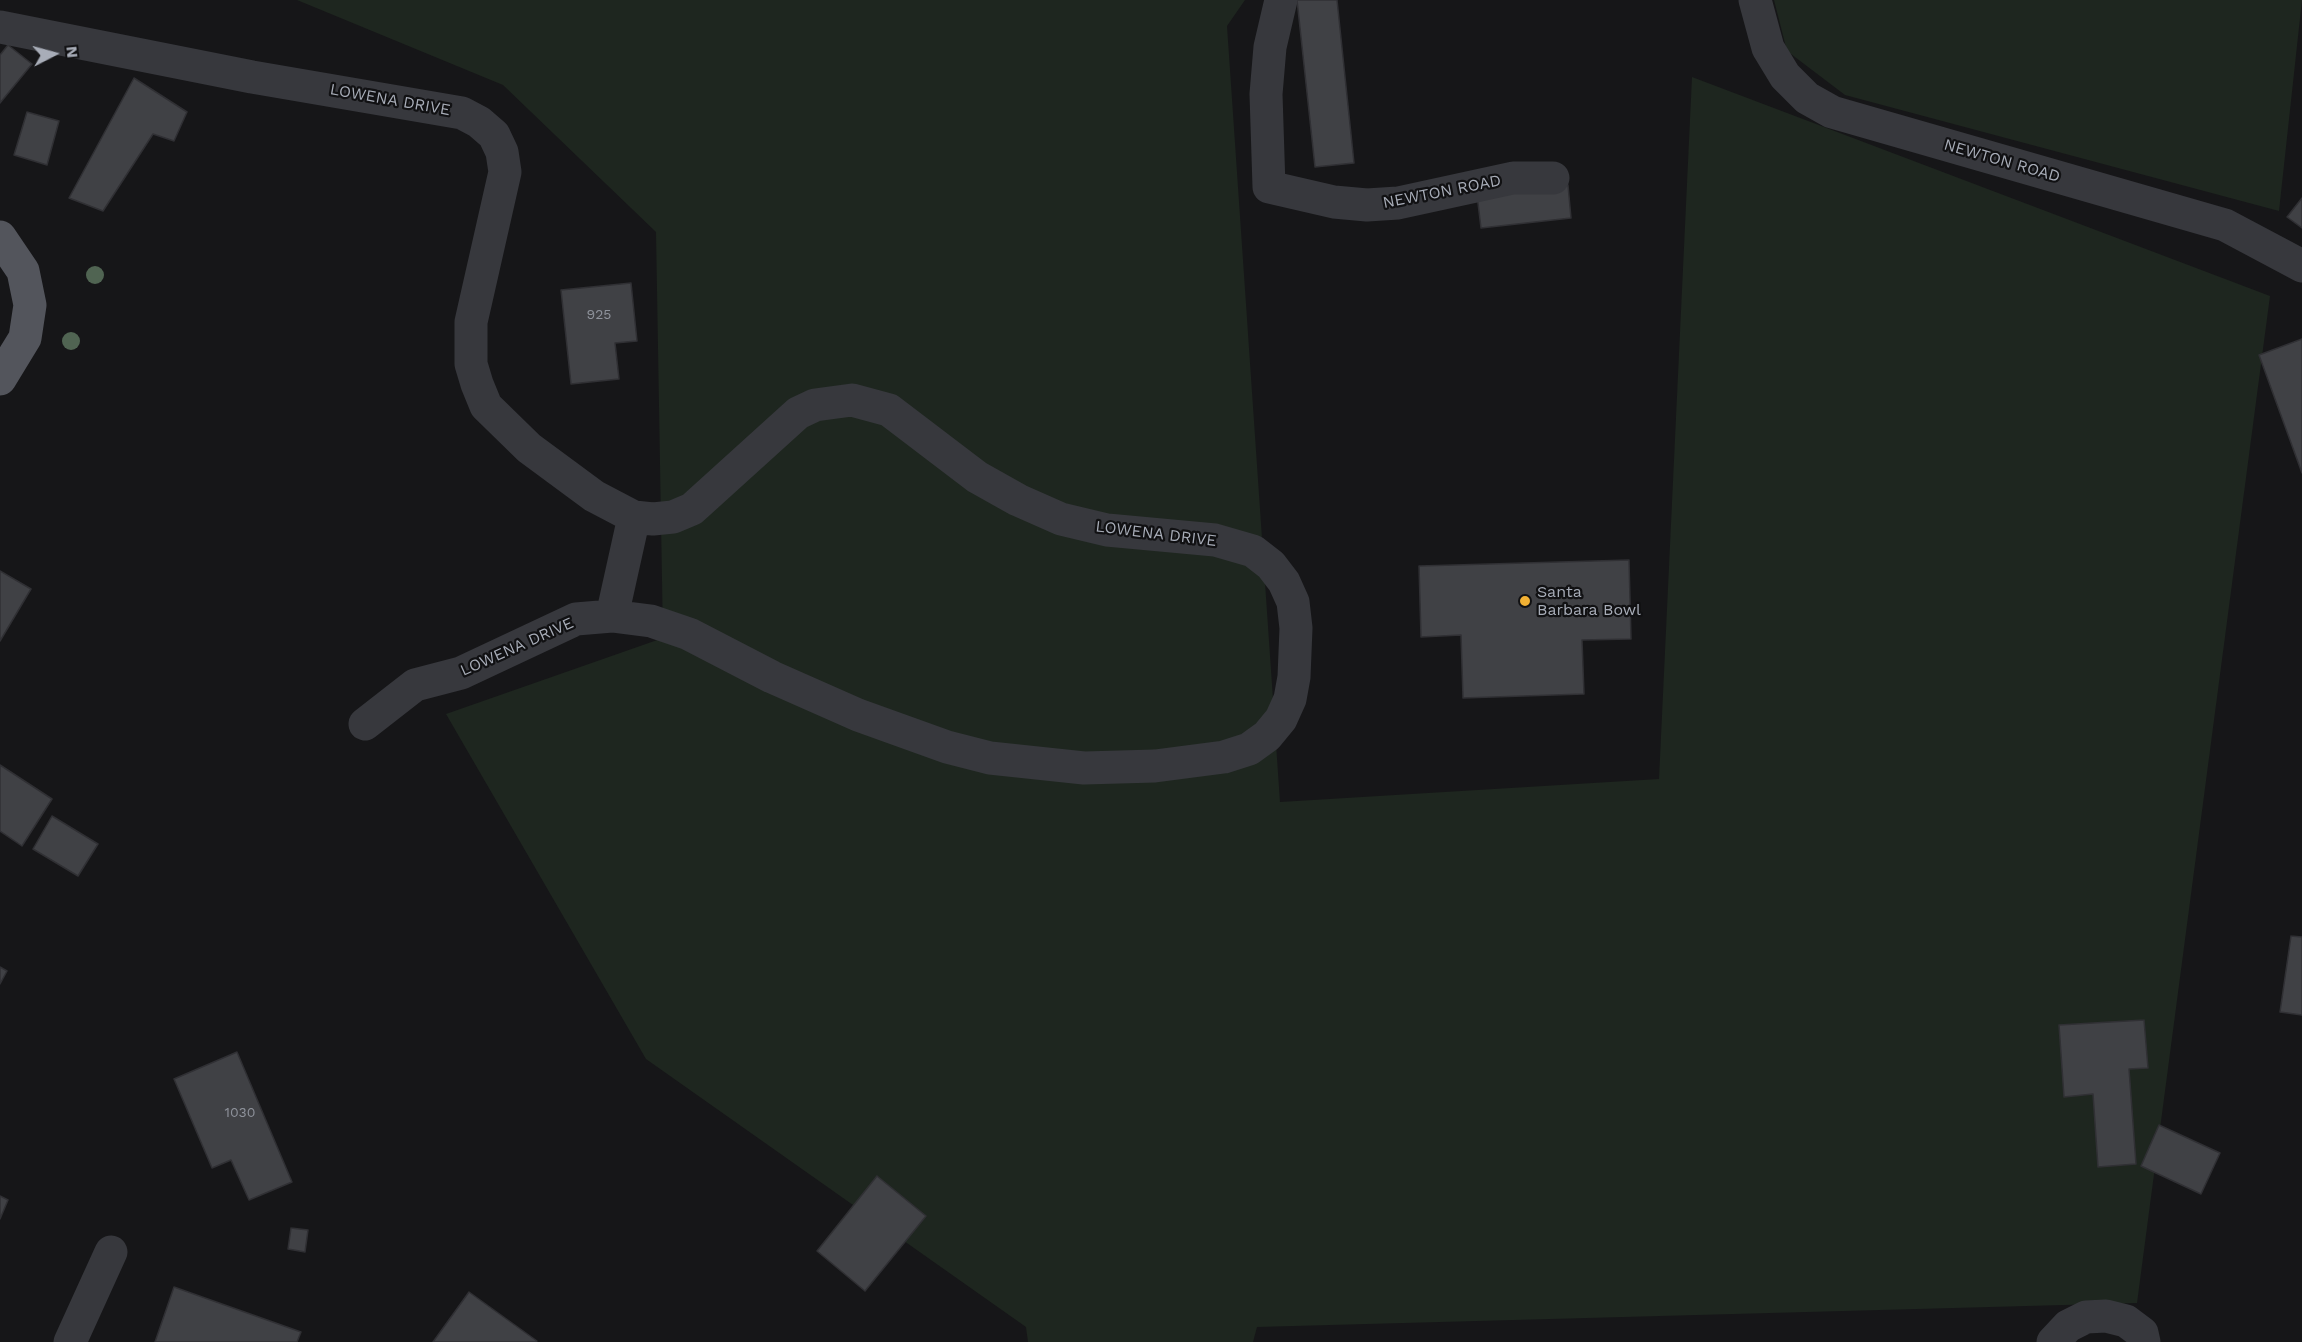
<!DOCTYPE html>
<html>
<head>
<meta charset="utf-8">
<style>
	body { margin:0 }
	#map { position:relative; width:2302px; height:1342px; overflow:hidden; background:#161618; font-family:"Work Sans",sans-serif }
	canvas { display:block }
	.north { position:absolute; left:24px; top:24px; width:60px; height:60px; -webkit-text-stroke:4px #111113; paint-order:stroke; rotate:84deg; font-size:16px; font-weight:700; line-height:24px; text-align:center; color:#a8adb8 }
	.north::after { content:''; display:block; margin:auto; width:21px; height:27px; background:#a8adb8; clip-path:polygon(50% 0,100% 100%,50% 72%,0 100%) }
</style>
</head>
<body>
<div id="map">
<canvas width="2302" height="1342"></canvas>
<div class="north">N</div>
</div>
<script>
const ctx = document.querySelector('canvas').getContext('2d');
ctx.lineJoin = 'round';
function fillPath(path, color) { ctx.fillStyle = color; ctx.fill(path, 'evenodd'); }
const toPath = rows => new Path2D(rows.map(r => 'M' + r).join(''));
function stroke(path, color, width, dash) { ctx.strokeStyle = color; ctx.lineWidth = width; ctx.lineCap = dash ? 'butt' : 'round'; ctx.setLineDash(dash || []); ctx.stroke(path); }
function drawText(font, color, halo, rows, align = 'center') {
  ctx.font = font + ' "Work Sans",sans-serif'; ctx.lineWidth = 4.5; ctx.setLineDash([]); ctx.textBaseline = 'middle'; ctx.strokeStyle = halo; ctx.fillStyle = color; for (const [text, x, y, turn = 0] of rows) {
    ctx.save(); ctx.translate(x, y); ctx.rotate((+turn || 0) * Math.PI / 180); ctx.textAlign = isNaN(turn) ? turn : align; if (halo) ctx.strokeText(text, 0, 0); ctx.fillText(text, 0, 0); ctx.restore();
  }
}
fillPath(toPath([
	[297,0,1245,0,1227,26,1280,802,1659,779,1692,77,2270,296,2137,1303,1257,1327,1253,1342,1028,1342,1026,1327,646,1059,446,714,663,638,656,232,503,85],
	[1774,0,2302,0,2279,211,1845,95,1787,51]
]), '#1e261f');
const building = toPath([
	[1297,0,1337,0,1354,163,1315,167,1297,0],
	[8,45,32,64,0,103,0,55,8,45],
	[134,78,187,112,174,141,153,134,103,211,69,198,134,78],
	[27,112,59,121,47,165,14,155,27,112],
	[1568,185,1571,218,1481,228,1477,195,1568,185],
	[2302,198,2302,228,2287,217,2302,198],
	[631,283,637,341,615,343,619,379,571,384,561,290,631,283],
	[2302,339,2302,473,2259,355,2302,339],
	[1629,560,1631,639,1582,640,1584,694,1463,698,1461,635,1421,637,1419,566,1629,560],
	[0,571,31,589,0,641,0,571],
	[0,765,52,799,22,846,0,831,0,765],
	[52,816,98,844,78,876,33,849,52,816],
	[2291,936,2302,937,2302,1015,2280,1012,2291,936],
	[0,967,7,971,0,984,0,967],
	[2144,1020,2148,1068,2129,1069,2136,1164,2098,1167,2093,1094,2064,1097,2059,1025,2144,1020],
	[237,1052,292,1182,249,1200,231,1160,212,1168,174,1079,237,1052],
	[2159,1125,2220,1153,2201,1194,2141,1166,2159,1125],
	[877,1176,926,1216,865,1291,817,1251,877,1176],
	[0,1196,8,1200,0,1219,0,1196],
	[291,1228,308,1230,305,1252,288,1249,291,1228],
	[174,1287,301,1332,297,1342,155,1342,174,1287],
	[469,1292,537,1341,536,1342,433,1342,469,1292]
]);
fillPath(building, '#404145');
stroke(building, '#303034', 1.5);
stroke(toPath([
	[1281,0,1270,47,1266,94,1269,187,1334,202,1367,205,1398,203,1513,178,1553,178],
	[1755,0,1768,48,1785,76,1807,98,1832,112,2225,225,2302,266],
	[0,27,252,77,462,113,479,122,494,135,502,152,505,172,471,322,471,364,477,384,486,406,529,448,594,496,634,517,653,519,673,517,692,509,798,413,815,405,852,400,889,410,977,477,1018,500,1061,519,1107,530,1215,540,1253,551,1271,565,1284,582,1293,602,1296,628,1294,677,1290,699,1281,719,1267,736,1249,749,1224,757,1155,766,1084,768,990,758,947,747,858,715,772,677,689,634,651,621,612,616,576,619,461,673,415,685,365,724],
	[612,616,634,517],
	[70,1342,111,1252],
	[2053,1342,2068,1326,2086,1317,2106,1316,2126,1321,2142,1333,2144,1342]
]), '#37383d', 33);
stroke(toPath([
	[0,237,23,271,30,305,25,338,0,379]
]), '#53555c', 33);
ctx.fillStyle = '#506452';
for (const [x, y] of [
	[95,275],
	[71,341]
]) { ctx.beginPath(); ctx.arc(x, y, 9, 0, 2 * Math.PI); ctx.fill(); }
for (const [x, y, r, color] of [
	[1525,601,6,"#f2b134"]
]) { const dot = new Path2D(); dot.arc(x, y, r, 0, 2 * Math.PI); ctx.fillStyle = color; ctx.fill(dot); stroke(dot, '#111113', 2); }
drawText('14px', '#8e929b', null, [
	["925",599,315],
	["1030",240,1113]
]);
drawText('16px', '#a8adb8', '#111113', [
	["LOWENA DRIVE",390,100,10],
	["NEWTON ROAD",2002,161,16],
	["NEWTON ROAD",1442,192,-11],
	["LOWENA DRIVE",1156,534,7],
	["LOWENA DRIVE",517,647,-24]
]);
drawText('16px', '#a8adb8', '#111113', [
	["Santa",1537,592],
	["Barbara Bowl",1537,610]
], 'left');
</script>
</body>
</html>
